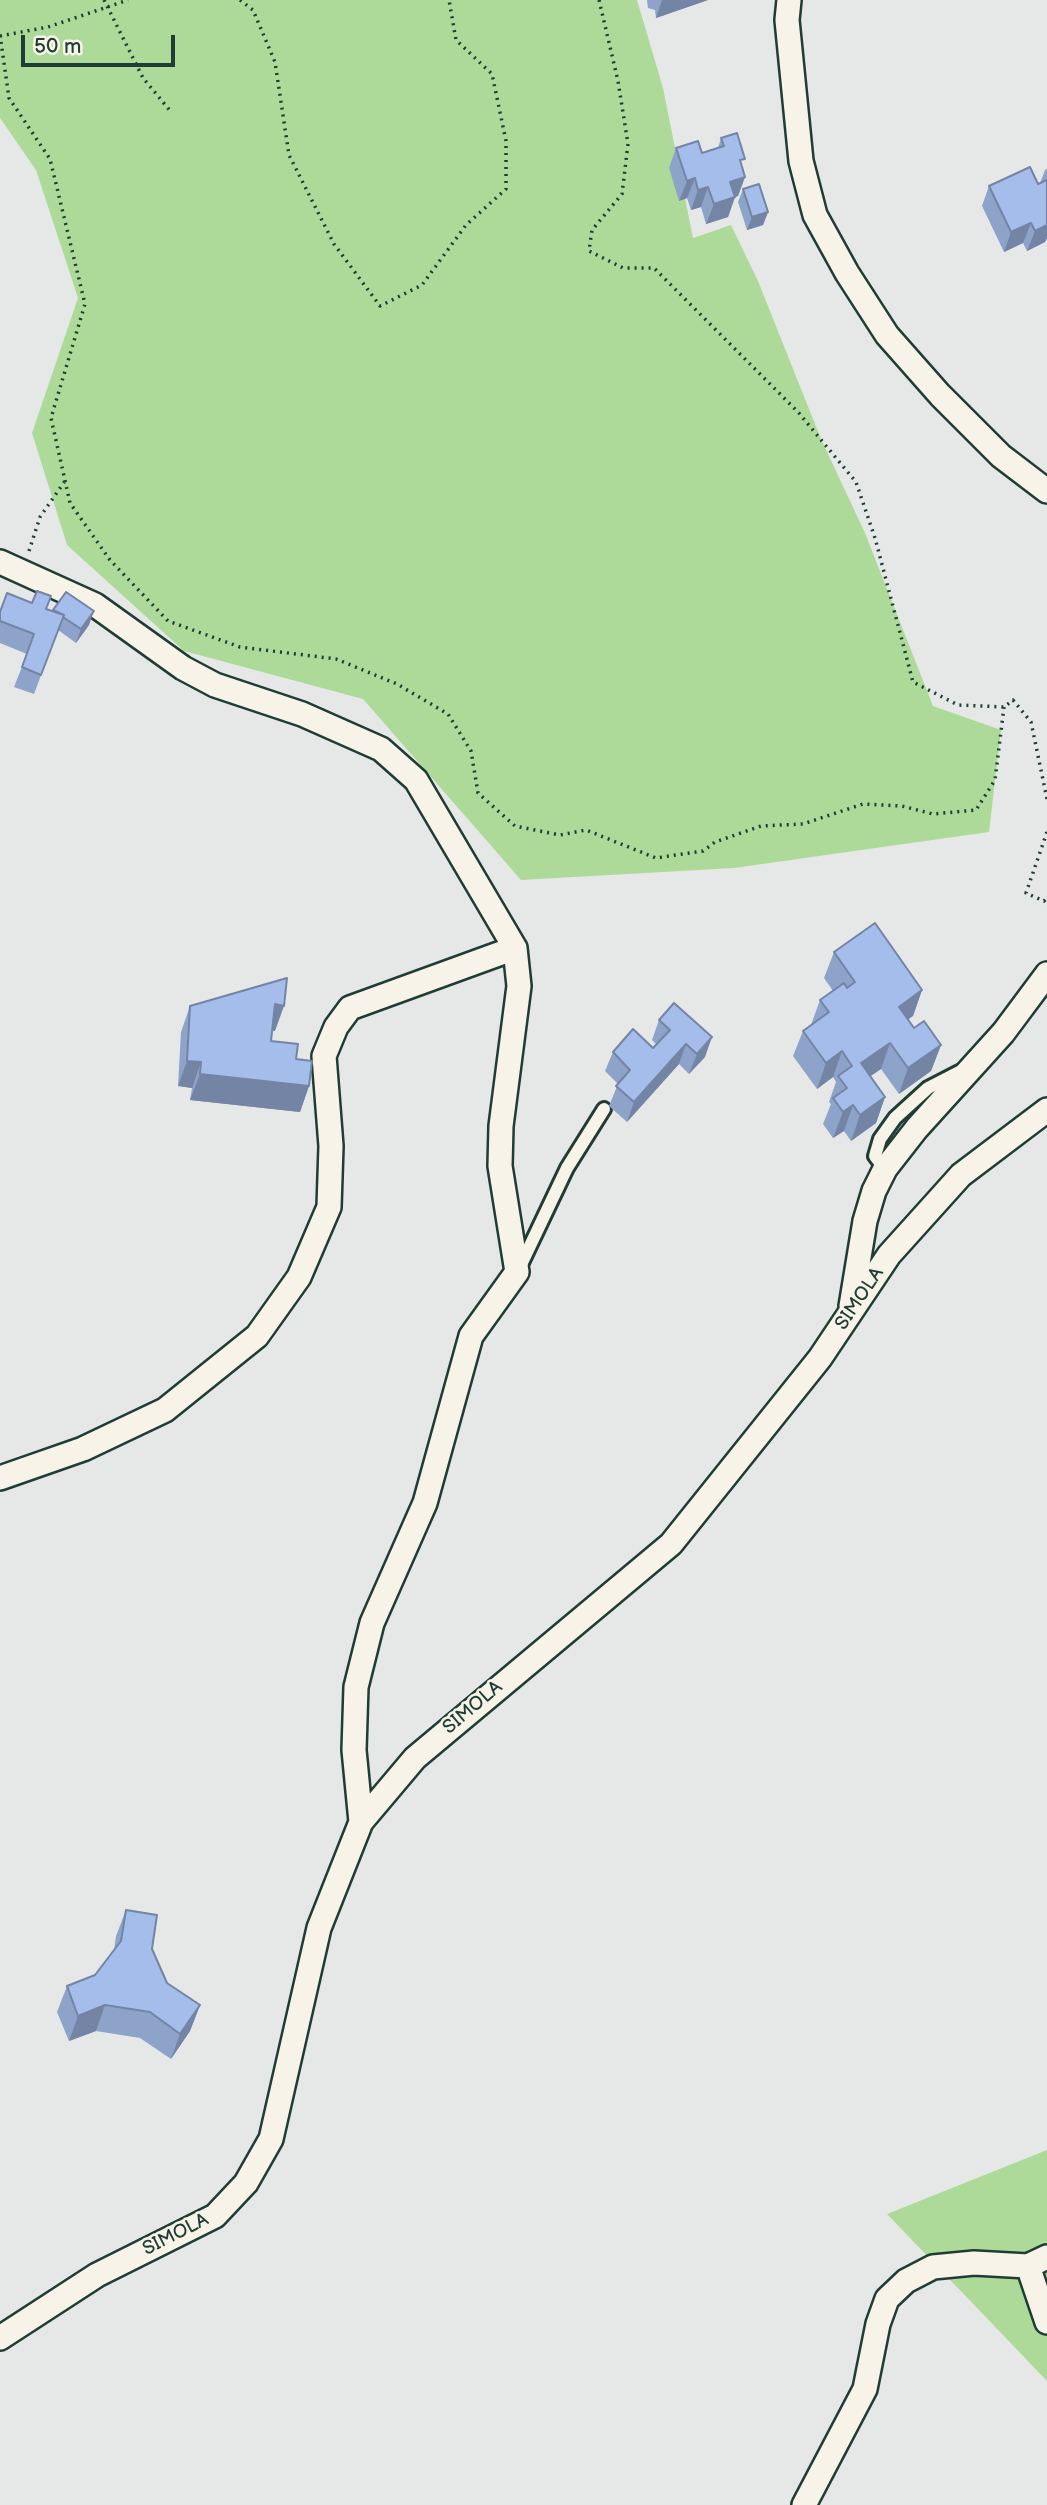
<!DOCTYPE html>
<html>
<head>
<meta charset="utf-8">
<style>
	body { margin:0 }
	#map { position:relative; width:1047px; height:2505px; overflow:hidden; background:#e6e8e8; font-family:"Balsamiq Sans",sans-serif }
	canvas { display:block }
	.scale { position:absolute; left:21px; top:35px; width:154px; height:32px; box-sizing:border-box; border:4px solid #1f3d34; border-top:0; padding-left:9px; font-size:21px; line-height:24px; white-space:nowrap; color:#1f3d34; -webkit-text-stroke:5px #f7f3e8; paint-order:stroke }
</style>
</head>
<body>
<div id="map">
<canvas width="1047" height="2505"></canvas>
<div class="scale">50 m</div>
</div>
<script>
const ctx = document.querySelector('canvas').getContext('2d');
ctx.lineJoin = 'round';
function fillPath(path, color) { ctx.fillStyle = color; ctx.fill(path, 'evenodd'); }
const toPath = rows => new Path2D(rows.map(r => 'M' + r).join(''));
function stroke(path, color, width, dash) { ctx.strokeStyle = color; ctx.lineWidth = width; ctx.lineCap = dash ? 'butt' : 'round'; ctx.setLineDash(dash || []); ctx.stroke(path); }
function drawText(font, color, halo, rows, align = 'center') {
  ctx.font = font + ' "Balsamiq Sans",sans-serif'; ctx.lineWidth = 5; ctx.setLineDash([]); ctx.textBaseline = 'middle'; ctx.strokeStyle = halo; ctx.fillStyle = color; for (const [text, x, y, turn = 0] of rows) {
    ctx.save(); ctx.translate(x, y); ctx.rotate((+turn || 0) * Math.PI / 180); ctx.textAlign = isNaN(turn) ? turn : align; if (halo) ctx.strokeText(text, 0, 0); ctx.fillText(text, 0, 0); ctx.restore();
  }
}
fillPath(toPath([
	[0,0,637,0,663,88,693,238,731,225,758,281,821,439,865,533,933,706,1001,730,989,832,734,868,521,880,363,699,184,651,67,545,32,433,78,298,36,170,0,118],
	[1047,2150,1047,2381,887,2214]
]), '#aeda99');
const lane = toPath([
	[885,1169,875,1156,880,1139,895,1118,928,1088,959,1072],
	[519,1269,567,1168,604,1109]
]);
const street = toPath([
	[789,0,787,20,801,161,815,215,847,273,887,335,940,395,1001,456,1047,491],
	[0,562,95,605,183,668,215,685,302,714,381,749,416,780,515,948,519,986,501,1126,500,1166,517,1272,471,1336,425,1503,372,1623,356,1687,354,1750,361,1822],
	[851,1306,865,1221,874,1191,885,1169,917,1128,1003,1033,1047,974],
	[0,1478,83,1449,165,1410,257,1336,299,1277,329,1207,331,1146,324,1056,336,1027,350,1008,515,948],
	[1028,2266,1047,2322],
	[0,2338,97,2275,215,2216,246,2183,271,2139,319,1928,361,1822,415,1758,671,1544,820,1358,889,1255,961,1175,1047,1110],
	[804,2505,865,2389,878,2324,887,2299,906,2281,933,2267,974,2263,1028,2266,1047,2257]
]);
stroke(lane, '#1f3d34', 18);
stroke(street, '#1f3d34', 28);
stroke(toPath([
	[104,0,143,78,172,113],
	[240,0,253,10,275,62,289,155,334,244,380,306,422,285,466,225,506,189,506,141,492,74,456,40,449,0],
	[599,0,618,81,628,144,622,194,592,230,589,251,623,268,654,268,798,412,856,482,875,538,913,682,958,705,1004,707,1013,700,1031,722,1047,799],
	[0,35,9,98,50,159,85,304,51,418,70,503,110,560,168,621,240,647,336,659,397,684,448,714,471,751,478,793,515,826,560,835,586,830,656,858,703,851,715,842,761,826,803,824,863,804,902,806,933,814,976,810,995,780,1004,707],
	[0,36,48,27,128,0],
	[29,551,40,517,65,481],
	[1047,832,1026,893,1044,901,1047,898]
]), '#1f3d34', 3.5, [2, 5]);
stroke(lane, '#f7f3e8', 12);
stroke(street, '#f7f3e8', 23);
fillPath(toPath([
	[647,0,708,0,656,18,655,10,648,8],
	[721,138,742,167,745,177,738,196,735,197,728,217,706,224,701,207,691,210,687,198,679,201,669,168,676,148,702,153,718,148],
	[1047,169,1047,238,1045,242,1027,251,1023,243,1004,252,982,206,989,186,1038,184,1040,183,1045,170],
	[743,189,768,212,763,225,747,230,738,202],
	[32,603,53,611,53,610,89,625,76,643,58,630,34,694,14,687,27,654,0,643,0,612],
	[834,952,922,990,913,1016,908,1019,914,1028,941,1045,931,1071,899,1094,881,1069,870,1076,885,1097,876,1123,851,1141,844,1131,833,1138,823,1124,831,1104,829,1102,836,1082,833,1077,817,1089,793,1056,803,1031,811,1025,820,1000,833,991,824,978],
	[190,1006,275,1031,272,1031,271,1041,296,1059,309,1086,300,1112,190,1100,192,1088,178,1086,181,1032],
	[659,1020,705,1057,689,1074,679,1064,627,1122,609,1106,618,1084,605,1071,613,1052,653,1048,657,1045,652,1040],
	[126,1910,152,1949,167,1983,200,2005,190,2031,171,2059,140,2038,96,2031,69,2041,57,2012,67,1986,95,1975,114,1950,116,1936]
]), '#8da3c9');
fillPath(toPath([
	[662,0,708,0,656,18],
	[745,177,738,196,735,197,728,217,706,224,714,204,730,182],
	[695,178,687,198,679,201,687,181],
	[708,187,701,207,691,210,698,190],
	[768,212,763,225,747,230,752,217],
	[1047,222,1047,238,1045,242,1027,251,1035,231],
	[1031,223,1023,243,1004,252,1011,232],
	[94,611,89,625,76,643,81,629],
	[922,990,913,1016,890,1032,899,1007],
	[275,1004,284,1006,275,1031,265,1030],
	[712,1037,705,1057,689,1074,697,1054],
	[890,1043,881,1069,852,1089,861,1063],
	[686,1044,679,1064,627,1122,634,1102],
	[941,1045,931,1071,899,1094,908,1068],
	[842,1051,833,1077,817,1089,826,1063],
	[187,1061,201,1062,192,1088,178,1086],
	[200,1074,309,1086,300,1112,190,1100],
	[885,1097,876,1123,851,1141,860,1115],
	[853,1105,844,1131,833,1138,843,1112],
	[105,2005,96,2031,69,2041,78,2016],
	[200,2005,190,2031,171,2059,180,2034]
]), '#7384a4');
const building = toPath([
	[737,133,745,159,740,160,745,177,730,182,735,197,714,204,708,187,698,190,695,178,687,181,676,148,698,141,702,153,724,146,721,138,737,133],
	[1030,167,1038,184,1047,180,1047,225,1035,231,1031,223,1011,232,989,186,1030,167],
	[759,184,768,212,752,217,743,189,759,184],
	[37,591,51,596,46,609,64,615,41,675,22,667,34,634,0,621,0,612,7,593,32,603,37,591],
	[66,592,94,611,81,629,63,617,64,615,53,610,66,592],
	[875,923,922,990,899,1007,914,1028,924,1021,941,1045,908,1068,890,1043,861,1063,885,1097,860,1115,853,1105,843,1112,833,1098,847,1088,838,1076,852,1066,842,1051,826,1063,803,1031,829,1012,820,1000,844,983,847,988,855,982,834,952,875,923],
	[287,978,284,1006,275,1004,271,1041,298,1044,296,1059,312,1061,309,1086,200,1074,201,1062,187,1061,190,1006,287,978],
	[674,1003,712,1037,697,1054,686,1044,634,1102,616,1086,630,1070,613,1052,633,1029,653,1048,670,1030,659,1020,674,1003],
	[126,1910,157,1915,152,1949,167,1983,200,2005,180,2034,150,2012,105,2005,78,2016,67,1986,95,1975,121,1941,126,1910]
]);
fillPath(building, '#a4bdea');
stroke(building, '#7384a4', 2);
drawText('19px', '#1f3d34', '#f7f3e8', [
	["SIMOLA",860,1299,-56],
	["SIMOLA",473,1708,-40],
	["SIMOLA",176,2235,-27]
]);
</script>
</body>
</html>
